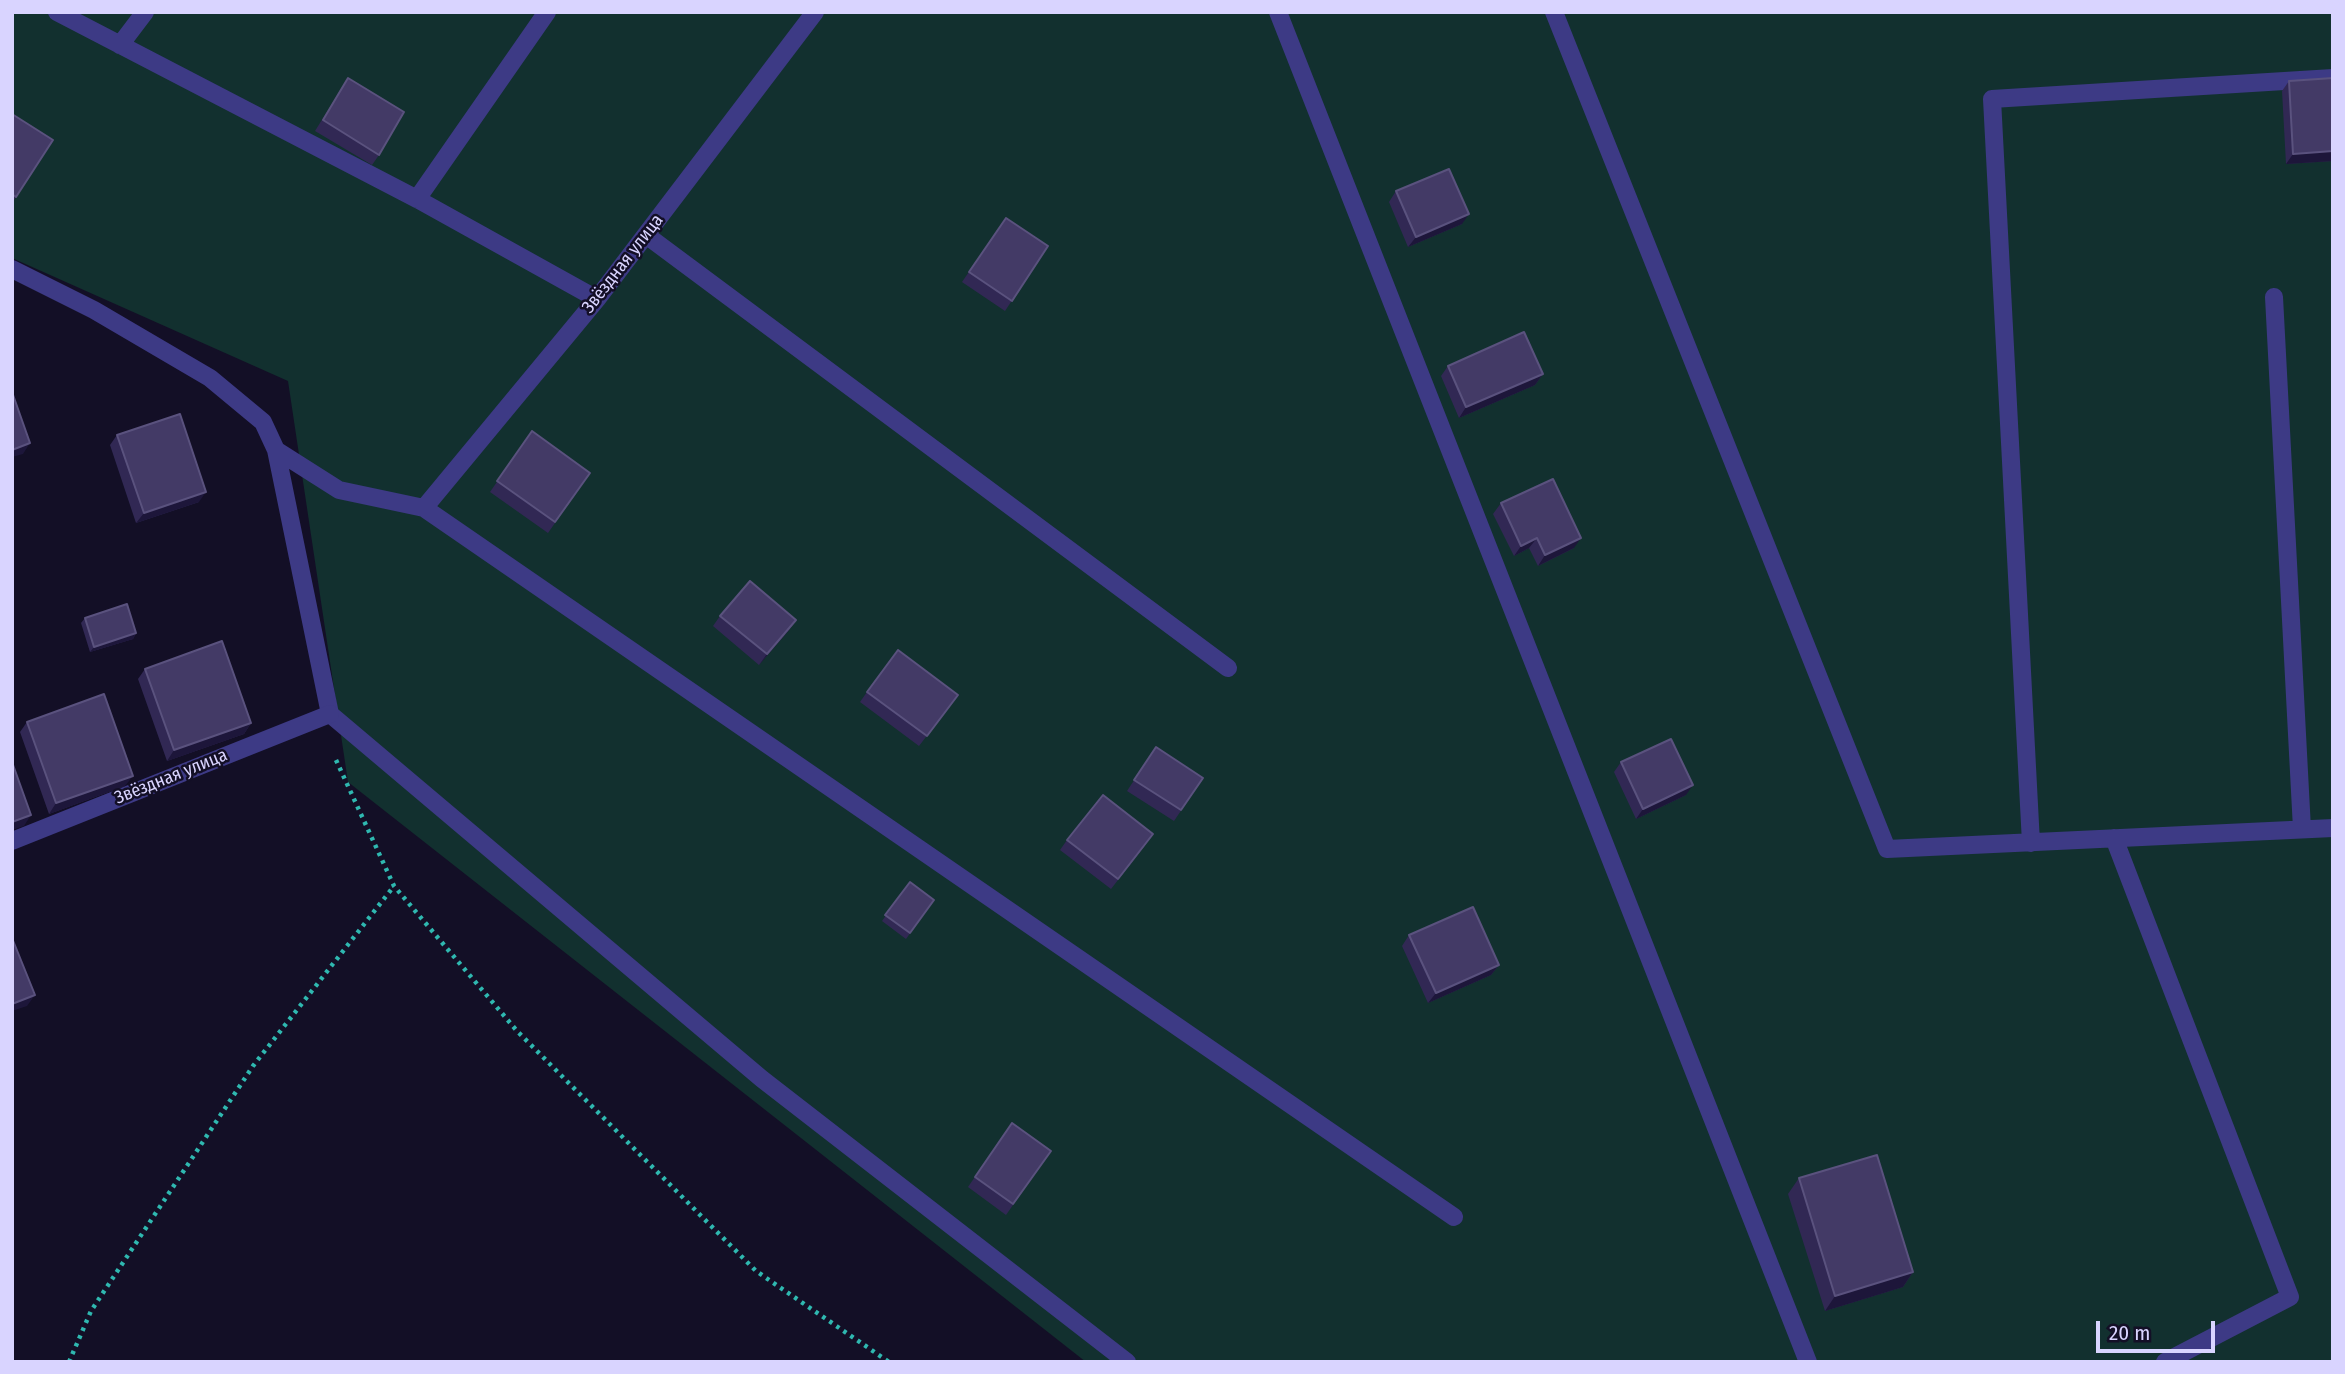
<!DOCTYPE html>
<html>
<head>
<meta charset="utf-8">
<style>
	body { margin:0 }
	#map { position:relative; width:2345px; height:1374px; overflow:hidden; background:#130f26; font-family:"Fira Sans Condensed",sans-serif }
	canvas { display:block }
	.frame { position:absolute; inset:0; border:14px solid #d9d4ff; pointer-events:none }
	.scale { position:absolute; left:2096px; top:1321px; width:119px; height:32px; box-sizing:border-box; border:4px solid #d9d4ff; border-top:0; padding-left:9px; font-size:21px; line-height:24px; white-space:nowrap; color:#d9d4ff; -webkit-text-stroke:5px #130f26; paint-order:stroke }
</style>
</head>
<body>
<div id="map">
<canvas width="2345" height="1374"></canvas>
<div class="frame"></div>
<div class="scale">20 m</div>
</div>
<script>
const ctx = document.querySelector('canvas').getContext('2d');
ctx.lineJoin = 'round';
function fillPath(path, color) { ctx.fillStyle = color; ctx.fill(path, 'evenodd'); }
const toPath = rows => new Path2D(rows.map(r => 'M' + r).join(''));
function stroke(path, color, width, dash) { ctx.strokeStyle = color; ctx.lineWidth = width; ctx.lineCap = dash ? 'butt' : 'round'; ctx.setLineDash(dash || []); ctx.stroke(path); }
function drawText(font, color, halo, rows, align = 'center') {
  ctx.font = font + ' "Fira Sans Condensed",sans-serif'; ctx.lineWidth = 5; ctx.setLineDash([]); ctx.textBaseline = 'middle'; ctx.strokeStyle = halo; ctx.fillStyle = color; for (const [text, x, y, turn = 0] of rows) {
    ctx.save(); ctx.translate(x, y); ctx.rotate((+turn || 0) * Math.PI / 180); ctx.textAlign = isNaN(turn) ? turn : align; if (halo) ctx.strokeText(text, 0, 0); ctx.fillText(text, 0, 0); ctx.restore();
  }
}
fillPath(toPath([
	[12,12,2333,12,2333,1362,1086,1362,348,782,288,381,12,258]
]), '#12302f');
stroke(toPath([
	[336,760,394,886,517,1031,756,1271,889,1362],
	[69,1362,91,1311,253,1066,394,886]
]), '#2fb8b0', 4.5, [3.5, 5]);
stroke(toPath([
	[57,12,417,199,597,299],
	[1278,12,1808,1362],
	[1554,12,1887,849,2333,828],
	[120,45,145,12],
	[417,199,547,12],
	[646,235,1228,668],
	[12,269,94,310,210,378,263,422,276,450,339,490,424,508,1454,1217],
	[2274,297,2302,829],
	[276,450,330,714,762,1079,1127,1362],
	[424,508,597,299,815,12],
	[2114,838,2290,1297,2165,1362],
	[2031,843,1992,99,2333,78]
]), '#3d3a85', 18);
stroke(toPath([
	[12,841,330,714]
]), '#3d3a85', 18);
fillPath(toPath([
	[348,78,379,155,372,165,315,131],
	[2289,81,2333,161,2286,164,2282,91],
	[12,114,53,140,12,203],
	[1396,191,1462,224,1408,247,1389,202],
	[1006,218,1048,246,1005,311,962,282],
	[1448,366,1543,374,1535,385,1459,418,1441,376],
	[532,431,590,473,548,533,490,492],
	[117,435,199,502,136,523,110,445],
	[1501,503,1574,548,1538,566,1529,548,1514,556,1493,514],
	[720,616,796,620,789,630,759,665,713,626],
	[85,618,136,633,133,639,90,652,81,623],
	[145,669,251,723,244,734,167,761,138,679],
	[867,692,958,695,919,746,860,702],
	[27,722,125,786,49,814,20,732],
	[1156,747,1203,778,1174,821,1127,791],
	[1621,762,1686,795,1636,819,1614,772],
	[1067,840,1146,844,1111,889,1060,850],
	[910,882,934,900,906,939,882,921],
	[1409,935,1499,965,1491,975,1428,1003,1402,946],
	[1012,1123,1051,1151,1006,1215,968,1187],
	[1799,1178,1913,1272,1903,1287,1825,1311,1788,1194]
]), '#312854');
fillPath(toPath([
	[2333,151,2333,161,2286,164,2293,154],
	[1469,214,1462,224,1408,247,1416,237],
	[1543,374,1535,385,1459,418,1466,407],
	[30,443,23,454,12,457,12,450],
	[206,492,199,502,136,523,144,513],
	[1537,538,1529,548,1514,556,1521,546],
	[1581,538,1574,548,1538,566,1545,555],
	[796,620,789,630,759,665,767,654],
	[136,633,133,639,90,652,94,647],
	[251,723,244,734,167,761,174,750],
	[133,776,125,786,49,814,56,803],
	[1693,785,1686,795,1636,819,1643,809],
	[31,815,24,826,12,830,12,822],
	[1499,965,1491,975,1428,1003,1436,993],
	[35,995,27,1006,12,1011,12,1004],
	[1913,1272,1903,1287,1825,1311,1835,1296]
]), '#1d163a');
const building = toPath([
	[348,78,404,112,379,155,323,120,348,78],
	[2333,78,2333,151,2293,154,2289,81,2333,78],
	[12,114,53,140,16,197,12,194,12,114],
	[1449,169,1469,214,1416,237,1396,191,1449,169],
	[1006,218,1048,246,1012,301,969,272,1006,218],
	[1524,332,1543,374,1466,407,1448,366,1524,332],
	[12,392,30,443,12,450,12,392],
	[180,414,206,492,144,513,117,435,180,414],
	[532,431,590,473,555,522,497,481,532,431],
	[1553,479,1581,538,1545,555,1537,538,1521,546,1501,503,1553,479],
	[750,581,796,620,767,654,720,616,750,581],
	[127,604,136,633,94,647,85,618,127,604],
	[222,641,251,723,174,750,145,669,222,641],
	[898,650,958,695,927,736,867,692,898,650],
	[104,694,133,776,56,803,27,722,104,694],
	[1671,739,1693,785,1643,809,1621,762,1671,739],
	[1156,747,1203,778,1181,810,1134,780,1156,747],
	[12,762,31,815,12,822,12,762],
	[1103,795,1153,834,1118,879,1067,840,1103,795],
	[910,882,934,900,910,933,885,915,910,882],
	[1473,907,1499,965,1436,993,1409,935,1473,907],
	[12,938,35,995,12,1004,12,938],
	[1012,1123,1051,1151,1013,1204,975,1177,1012,1123],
	[1877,1155,1913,1272,1835,1296,1799,1178,1877,1155]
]);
fillPath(building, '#433a66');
stroke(building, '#5a527e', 2);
drawText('18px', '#d9d4ff', '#130f26', [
	["Звёздная улица",623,264,-52],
	["Звёздная улица",171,777,-22]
]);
</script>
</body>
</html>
